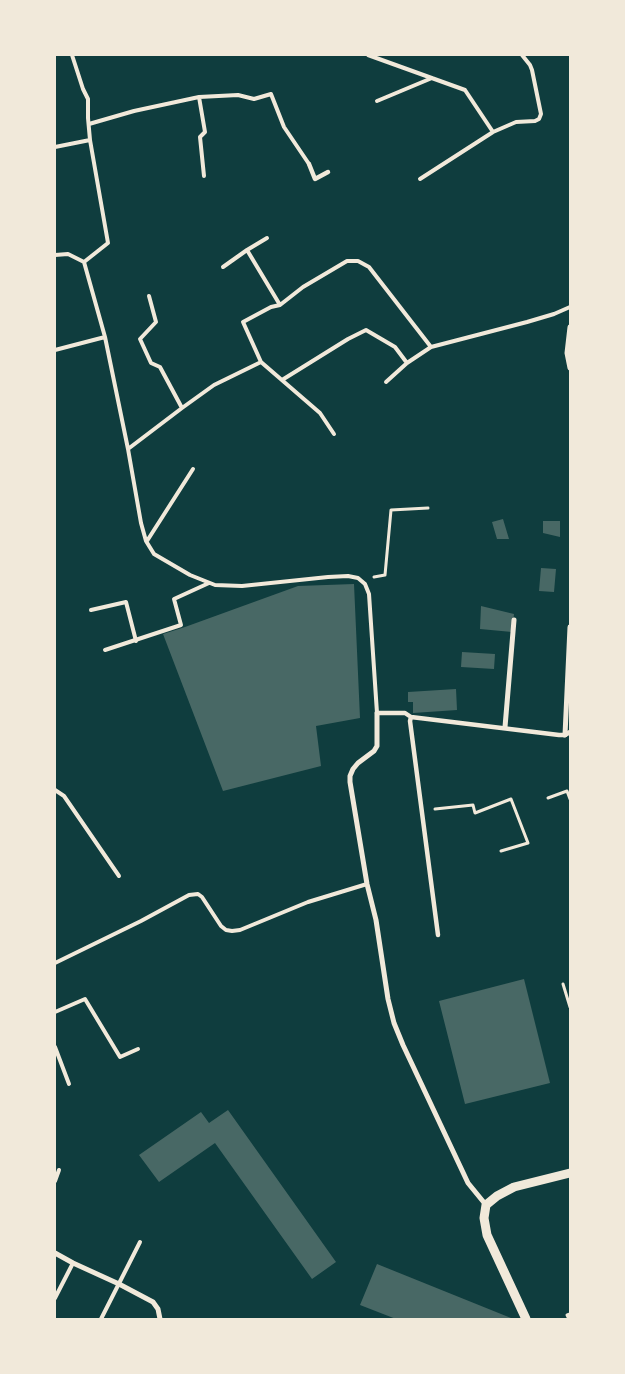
<!DOCTYPE html>
<html>
<head>
<meta charset="utf-8">
<style>
	body { margin:0 }
	#map { position:relative; width:625px; height:1374px; overflow:hidden; background:#0f3d3e; font-family:"Golos Text",sans-serif }
	canvas { display:block }
	.frame { position:absolute; inset:0; border:56px solid #f1e9da; pointer-events:none }
</style>
</head>
<body>
<div id="map">
<canvas width="625" height="1374"></canvas>
<div class="frame"></div>
</div>
<script>
const ctx = document.querySelector('canvas').getContext('2d');
ctx.lineJoin = 'round';
function fillPath(path, color) { ctx.fillStyle = color; ctx.fill(path, 'evenodd'); }
const toPath = rows => new Path2D(rows.map(r => 'M' + r).join(''));
function stroke(path, color, width, dash) { ctx.strokeStyle = color; ctx.lineWidth = width; ctx.lineCap = dash ? 'butt' : 'round'; ctx.setLineDash(dash || []); ctx.stroke(path); }
fillPath(toPath([
	[503,519,509,539,497,539,492,522],
	[543,521,560,521,560,537,543,533],
	[541,568,556,569,554,592,539,591],
	[354,584,360,718,316,726,321,766,223,791,163,634,185,627,298,586],
	[481,606,514,614,512,632,480,629],
	[462,652,495,654,494,669,461,667],
	[456,689,457,710,413,713,413,702,408,702,408,692],
	[524,979,550,1083,465,1104,439,1001],
	[228,1110,336,1262,312,1279,215,1143,159,1182,139,1155,201,1112,209,1123],
	[377,1264,511,1318,511,1319,396,1319,360,1305]
]), '#486865');
stroke(toPath([
	[374,577,385,575,391,510,428,508],
	[548,798,567,791,570,799],
	[435,809,473,805,475,813,511,799,528,843,501,851],
	[563,984,570,1007],
	[569,1319,567,1315,570,1314]
]), '#f1e9da', 3);
stroke(toPath([
	[72,55,83,89,88,99,88,118,90,140],
	[368,55,465,90,493,132],
	[199,97,205,132,200,137,204,176],
	[377,101,432,78],
	[89,124,134,111,199,97,238,95,254,99,271,94,284,127,309,164],
	[55,147,90,140,108,243,84,262],
	[420,179,493,132,516,122,535,121,539,119,541,114,532,70,530,65,522,55],
	[267,238,247,250,280,305],
	[55,255,68,254,84,262,105,337,128,449,141,523,146,541,154,554,190,575,215,585,242,586,328,577,348,576,358,578,365,584,369,594,377,713],
	[223,267,247,250],
	[149,296,156,322,140,339,151,363,160,367,182,408],
	[55,350,105,337],
	[261,362,320,413,334,434],
	[282,380,348,339,366,330,395,347,407,363,431,347],
	[386,382,407,363],
	[128,449,182,408,214,385,261,362,243,322,271,307,280,305,303,287,347,261,358,261,369,267,431,347,527,322,554,314,570,307],
	[147,541,193,469],
	[91,610,126,602,136,641],
	[105,650,181,625,174,599,209,583],
	[55,790,64,796,119,876],
	[55,963,141,921,189,895,198,894,202,897,221,926,226,930,232,931,240,930,308,902,367,884],
	[55,1012,85,999,120,1057,138,1049],
	[55,1047,69,1084],
	[55,1181,59,1170],
	[55,1298,73,1263],
	[101,1319,140,1242]
]), '#f1e9da', 4);
stroke(toPath([
	[309,164,315,179,328,172],
	[377,713,405,713,411,717,559,735,565,735,570,732],
	[411,717,410,721,438,935]
]), '#f1e9da', 4.5);
stroke(toPath([
	[570,327,567,353,570,368],
	[377,713,377,746,374,751,358,763,353,769,350,776,350,782,367,884,376,920,388,999,394,1023,403,1045,468,1183,486,1205],
	[505,727,514,620],
	[565,735,570,627],
	[55,1253,73,1263,119,1284,153,1302,158,1309,160,1319]
]), '#f1e9da', 5);
stroke(toPath([
	[526,1319,487,1235,484,1218,486,1205,497,1196,514,1187,570,1173]
]), '#f1e9da', 9);
</script>
</body>
</html>
